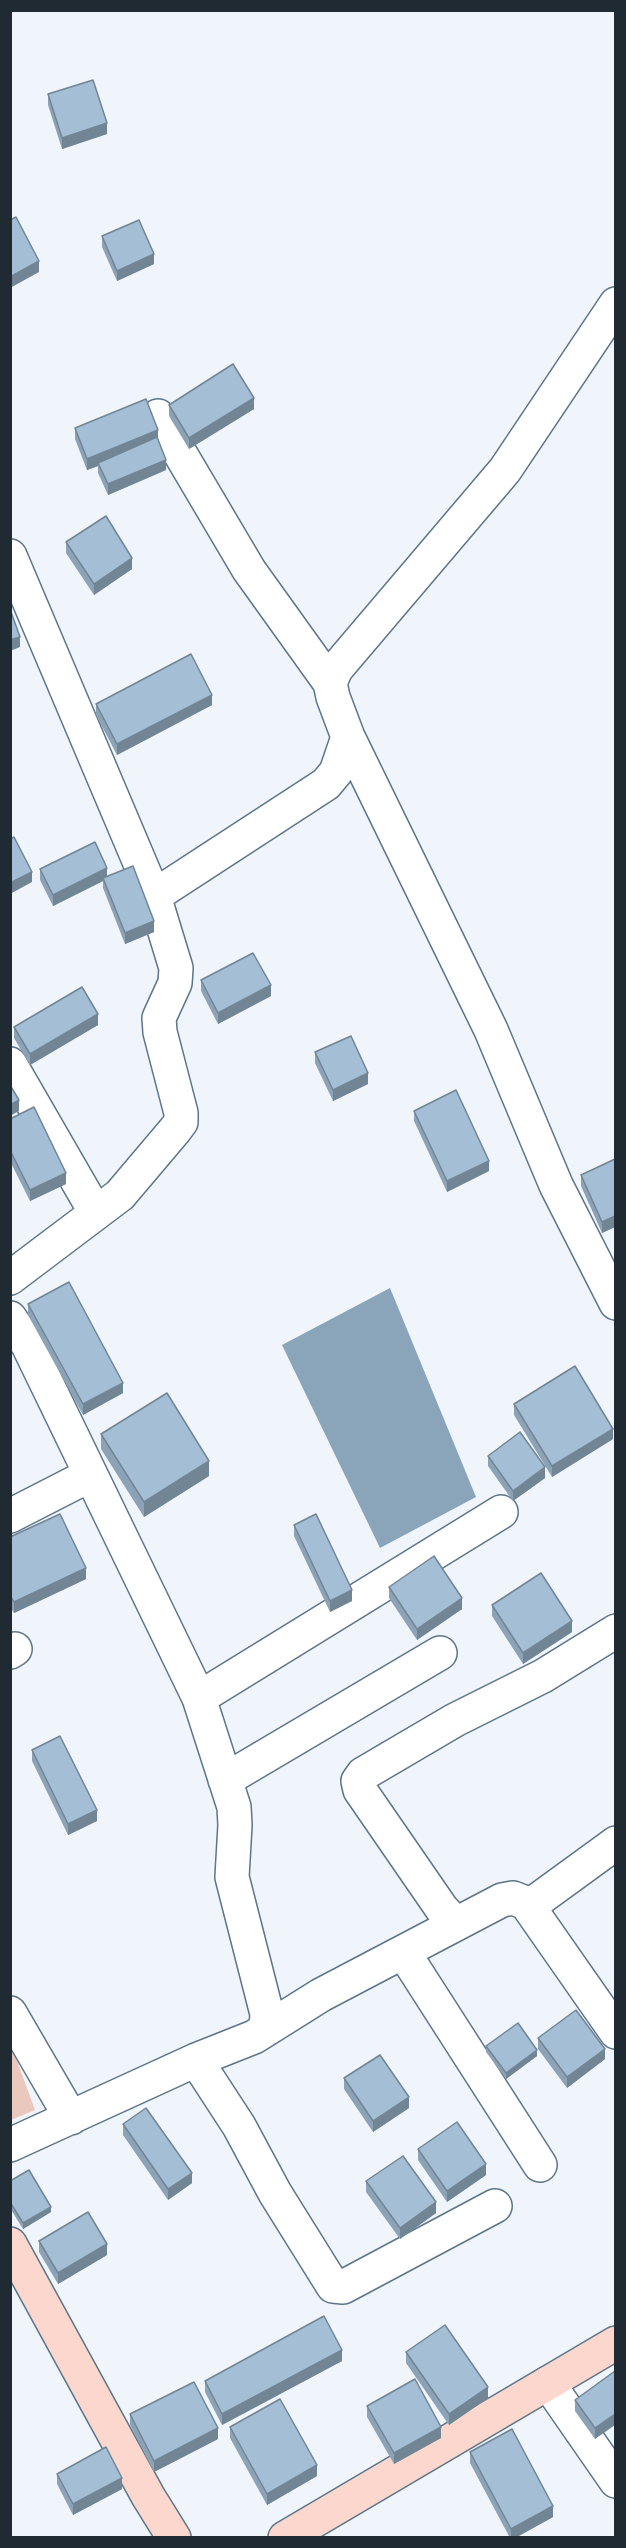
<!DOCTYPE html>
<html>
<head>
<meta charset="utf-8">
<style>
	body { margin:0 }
	#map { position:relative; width:626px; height:2548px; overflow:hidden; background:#eff5fa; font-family:Signika,sans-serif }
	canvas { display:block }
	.frame { position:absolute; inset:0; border:12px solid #1f2a33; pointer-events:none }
</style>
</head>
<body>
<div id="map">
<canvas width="626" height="2548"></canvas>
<div class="frame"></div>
</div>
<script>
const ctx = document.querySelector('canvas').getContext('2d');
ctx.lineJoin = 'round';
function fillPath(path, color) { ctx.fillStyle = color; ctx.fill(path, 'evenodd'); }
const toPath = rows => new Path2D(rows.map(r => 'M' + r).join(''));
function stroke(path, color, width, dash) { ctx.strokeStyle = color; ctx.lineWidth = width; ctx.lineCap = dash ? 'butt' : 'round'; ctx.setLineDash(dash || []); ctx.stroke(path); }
fillPath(toPath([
	[10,2042,35,2110,11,2120,10,2120]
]), '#eac8be');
fillPath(toPath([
	[390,1288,476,1497,380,1548,282,1345]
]), '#8aa4ba');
const street = toPath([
	[158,416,249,570,330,683],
	[10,556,154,896,176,968,175,983,159,1018,160,1032,181,1113,181,1122,175,1130,120,1195,10,1278],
	[348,737,491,1030,556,1185,616,1303],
	[154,896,326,784,336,772,348,737,333,697,330,683,336,669,505,470,616,304],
	[10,1064,96,1213],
	[10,1318,28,1345,199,1698,234,1807,235,1825,232,1877,267,2014,266,2028],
	[10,1516,90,1475],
	[10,1652,15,1649],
	[199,1698,501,1512],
	[225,1780,440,1653],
	[526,1903,616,2032],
	[456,1924,442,1909,360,1790,358,1781,363,1774,455,1720,543,1676,616,1631],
	[404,1953,540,2165],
	[10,2013,71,2118],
	[196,2060,239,2126,275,2193,333,2286,343,2287,495,2206],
	[10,2145,196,2060,254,2037,321,1995,502,1900,513,1898,526,1903,535,1902,616,1843],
	[548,2383,616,2481]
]);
const secondary = toPath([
	[10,2244,148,2496,174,2538],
	[285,2538,616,2343]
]);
stroke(street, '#5c758b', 36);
stroke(secondary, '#5c758b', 36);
stroke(street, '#fff', 33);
stroke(secondary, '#fcd7cd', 33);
fillPath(toPath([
	[48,94,107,134,62,149,48,105],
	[102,236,154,264,117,281,102,247],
	[169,405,254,409,189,449,169,416],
	[75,428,158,440,166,470,108,495,98,473,98,466,87,470,75,439],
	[66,542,132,569,94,595,66,553],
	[96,704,212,705,117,755,96,715],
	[40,869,107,876,154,932,125,944,103,888,103,881,53,906,40,880],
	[201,980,271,996,218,1024,201,991],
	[98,1025,30,1065,14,1038,14,1027],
	[315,1052,368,1084,333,1101,315,1063],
	[414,1111,489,1171,447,1192,414,1121],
	[10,1119,66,1184,30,1201,10,1161],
	[615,1159,615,1227,602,1233,581,1186,581,1175],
	[28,1304,123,1393,83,1415,28,1315],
	[514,1404,613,1439,552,1477,514,1415],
	[101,1434,209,1476,144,1517,101,1449],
	[488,1456,545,1478,513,1501,488,1466],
	[294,1525,352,1601,330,1612,294,1536],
	[10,1537,86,1579,14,1613,10,1607],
	[389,1587,462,1609,417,1640,389,1598],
	[492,1605,572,1632,523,1664,492,1616],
	[32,1750,97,1821,68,1835,32,1761],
	[538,2038,605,2059,567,2088,538,2049],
	[486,2046,537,2056,506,2079,486,2052],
	[344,2078,409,2108,373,2132,344,2089],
	[123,2124,192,2183,168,2200,123,2135],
	[418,2149,486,2175,447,2202,418,2160],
	[10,2181,51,2212,23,2229,10,2208],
	[366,2181,436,2213,400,2239,366,2192],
	[39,2241,107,2255,58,2284,39,2252],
	[406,2352,488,2398,449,2425,406,2363],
	[342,2361,222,2425,205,2392,205,2381],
	[615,2371,595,2439,575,2411,575,2400],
	[367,2406,441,2438,394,2464,367,2417],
	[130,2414,218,2439,154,2472,130,2425],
	[230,2427,317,2476,267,2505,230,2438],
	[470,2452,553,2517,515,2538,510,2538,470,2463],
	[57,2474,122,2489,73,2515,57,2484]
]), '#8ca3b7');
fillPath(toPath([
	[107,123,107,134,62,149,62,138],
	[154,254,154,264,117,281,117,271],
	[39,261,39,272,10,288,10,277],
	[254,398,254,409,189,449,189,438],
	[158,430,158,441,98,463,98,466,87,470,87,459],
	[166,460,166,470,108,495,108,484],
	[132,558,132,569,94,595,94,584],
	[20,637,20,647,10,651,10,640],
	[212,695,212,705,117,755,117,744],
	[107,868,107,879,103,878,103,881,53,906,53,895],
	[32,872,32,882,10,894,10,883],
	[154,921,154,932,125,944,125,933],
	[271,985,271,996,218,1024,218,1013],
	[98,1014,98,1025,30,1065,30,1054],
	[368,1073,368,1084,333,1101,333,1090],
	[19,1100,19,1111,10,1116,10,1105],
	[489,1161,489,1171,447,1192,447,1181],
	[66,1173,66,1184,30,1201,30,1190],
	[615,1216,615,1227,602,1233,602,1222],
	[123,1383,123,1393,83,1415,83,1404],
	[613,1429,613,1439,552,1477,552,1466],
	[209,1461,209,1476,144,1517,144,1502],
	[545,1467,545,1478,513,1501,513,1491],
	[86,1568,86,1579,14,1613,14,1602],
	[352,1590,352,1601,330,1612,330,1601],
	[462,1598,462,1609,417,1640,417,1629],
	[572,1621,572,1632,523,1664,523,1653],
	[97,1810,97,1821,68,1835,68,1824],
	[605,2049,605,2059,567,2088,567,2077],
	[537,2050,537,2056,506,2079,506,2073],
	[409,2097,409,2108,373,2132,373,2121],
	[486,2164,486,2175,447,2202,447,2191],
	[192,2173,192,2183,168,2200,168,2189],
	[436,2202,436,2213,400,2239,400,2228],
	[51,2207,51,2212,23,2229,23,2223],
	[107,2244,107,2255,58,2284,58,2273],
	[342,2350,342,2361,222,2425,222,2414],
	[488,2387,488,2398,449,2425,449,2414],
	[615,2414,615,2425,595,2439,595,2428],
	[441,2427,441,2438,394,2464,394,2453],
	[218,2428,218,2439,154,2472,154,2461],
	[317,2465,317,2476,267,2505,267,2494],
	[122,2478,122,2489,73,2515,73,2504],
	[553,2506,553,2517,515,2538,511,2538,511,2529]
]), '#728595');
const building = toPath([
	[93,80,107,123,62,138,48,94,93,80],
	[16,217,39,261,10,277,10,220,16,217],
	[139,220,154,254,117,271,102,236,139,220],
	[233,364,254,398,189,438,169,405,233,364],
	[146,399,158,430,87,459,75,428,146,399],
	[157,437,166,460,108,484,98,463,157,437],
	[106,516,132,558,94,584,66,542,106,516],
	[10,609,20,637,10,640,10,609],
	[191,654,212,695,117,744,96,704,191,654],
	[14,837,32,872,10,883,10,839,14,837],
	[95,842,107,868,53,895,40,869,95,842],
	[133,866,154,921,125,933,103,878,133,866],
	[253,953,271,985,218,1013,201,980,253,953],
	[82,987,98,1014,30,1054,14,1027,82,987],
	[351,1036,368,1073,333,1090,315,1052,351,1036],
	[10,1085,19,1100,10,1105,10,1085],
	[456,1090,489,1161,447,1181,414,1111,456,1090],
	[34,1107,66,1173,30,1190,10,1150,10,1119,34,1107],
	[615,1159,615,1216,602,1222,581,1175,615,1159],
	[69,1282,123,1383,83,1404,28,1304,69,1282],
	[575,1366,613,1429,552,1466,514,1404,575,1366],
	[167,1393,209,1461,144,1502,101,1434,167,1393],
	[520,1432,545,1467,513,1491,488,1456,520,1432],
	[60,1514,86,1568,14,1602,10,1596,10,1537,60,1514],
	[316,1514,352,1590,330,1601,294,1525,316,1514],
	[434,1556,462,1598,417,1629,389,1587,434,1556],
	[541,1573,572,1621,523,1653,492,1605,541,1573],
	[60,1736,97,1810,68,1824,32,1750,60,1736],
	[576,2010,605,2049,567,2077,538,2038,576,2010],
	[518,2023,537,2050,506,2073,486,2046,518,2023],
	[380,2055,409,2097,373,2121,344,2078,380,2055],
	[146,2108,192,2173,168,2189,123,2124,146,2108],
	[457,2122,486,2164,447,2191,418,2149,457,2122],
	[403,2156,436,2202,400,2228,366,2181,403,2156],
	[29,2170,51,2207,23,2223,10,2202,10,2181,29,2170],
	[88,2212,107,2244,58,2273,39,2241,88,2212],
	[324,2316,342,2350,222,2414,205,2381,324,2316],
	[445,2325,488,2387,449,2414,406,2352,445,2325],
	[615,2371,615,2414,595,2428,575,2400,615,2371],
	[415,2379,441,2427,394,2453,367,2406,415,2379],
	[194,2382,218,2428,154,2461,130,2414,194,2382],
	[280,2399,317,2465,267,2494,230,2427,280,2399],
	[512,2429,553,2506,511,2529,470,2452,512,2429],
	[106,2447,122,2478,73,2504,57,2474,106,2447]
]);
fillPath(building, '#a3bed5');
stroke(building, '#728595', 1.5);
</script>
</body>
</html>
